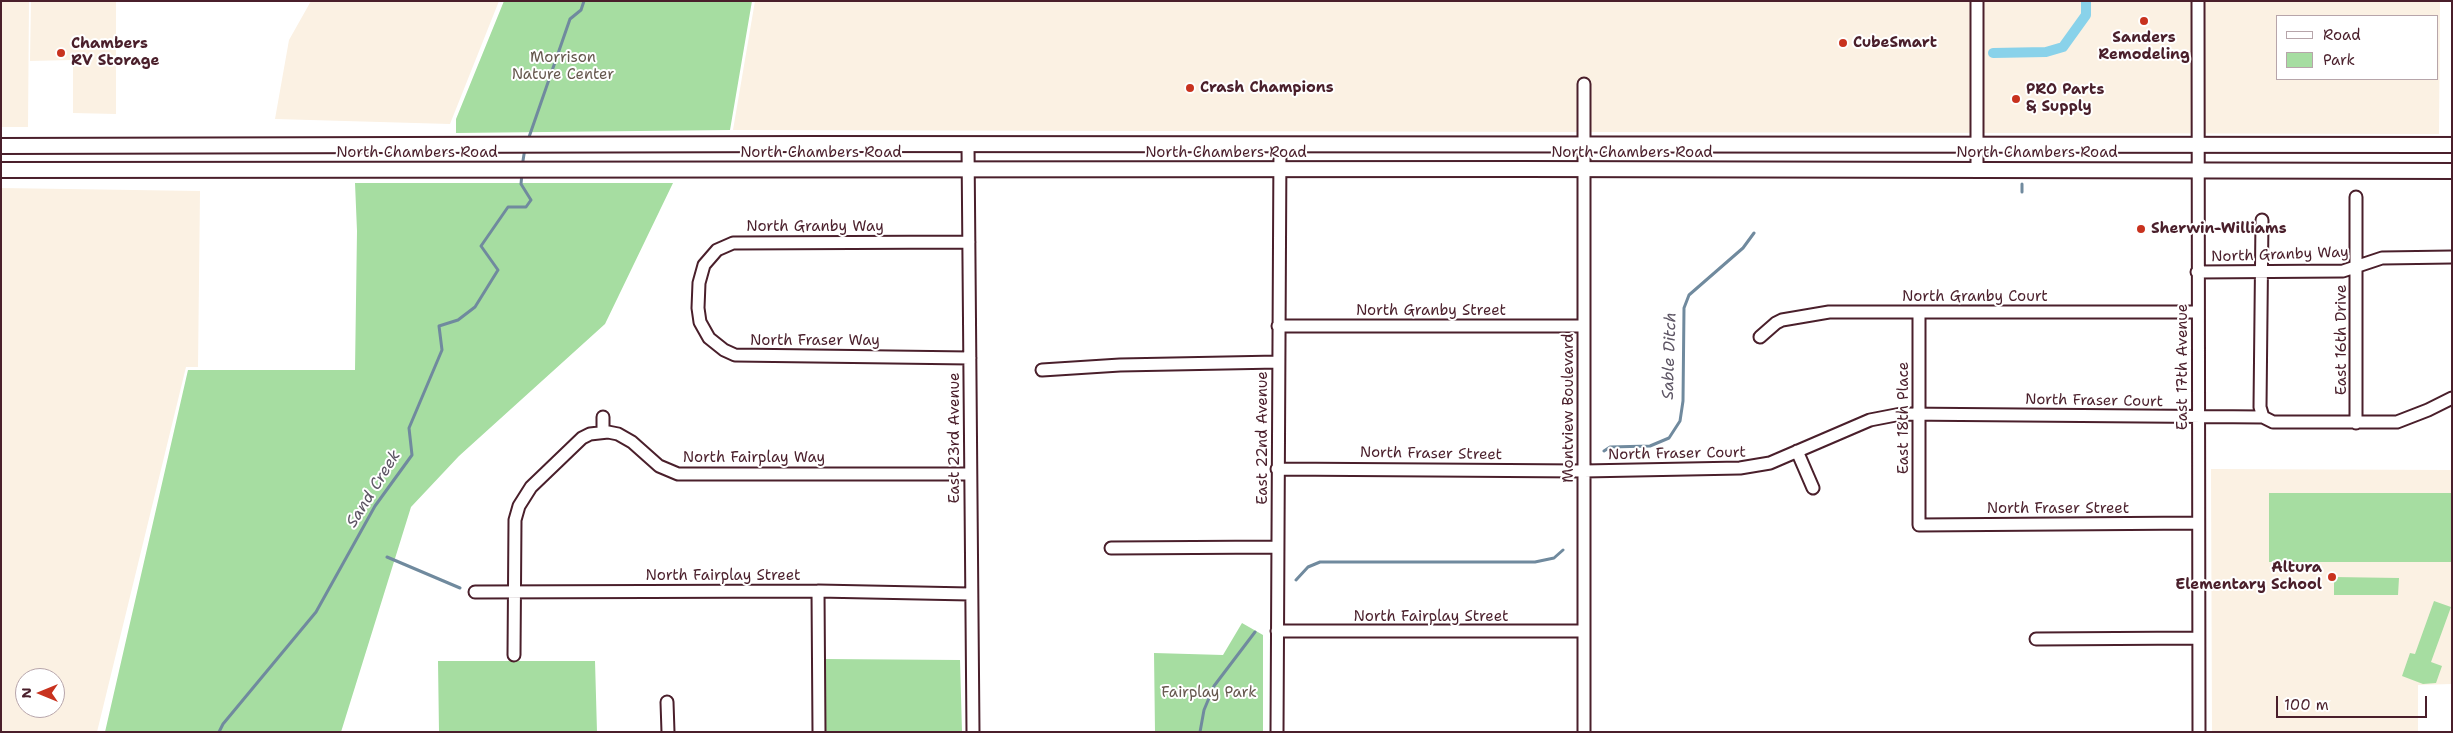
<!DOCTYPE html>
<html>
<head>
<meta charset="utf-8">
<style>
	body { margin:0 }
	#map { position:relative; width:2453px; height:733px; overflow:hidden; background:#fff; font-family:"Shantell Sans",sans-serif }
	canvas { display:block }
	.frame { position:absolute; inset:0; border:2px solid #4a1f2b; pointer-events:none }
	.legend { position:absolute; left:2276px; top:15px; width:162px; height:65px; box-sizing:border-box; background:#fff; border:1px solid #b7a5aa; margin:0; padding:6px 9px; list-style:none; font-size:15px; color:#4a1f2b }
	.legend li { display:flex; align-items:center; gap:10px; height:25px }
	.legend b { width:25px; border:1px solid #b7a5aa }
	.north { position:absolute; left:15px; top:668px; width:50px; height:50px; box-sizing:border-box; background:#fff; border:1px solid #b7a5aa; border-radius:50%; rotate:270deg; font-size:14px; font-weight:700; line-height:20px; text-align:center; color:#4a1f2b }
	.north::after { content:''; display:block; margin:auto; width:18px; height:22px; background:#c8321e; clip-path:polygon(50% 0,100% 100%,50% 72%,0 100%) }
	.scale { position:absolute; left:2276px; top:696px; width:151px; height:22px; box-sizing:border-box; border:2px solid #4a1f2b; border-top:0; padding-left:6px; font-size:15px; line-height:18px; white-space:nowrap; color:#4a1f2b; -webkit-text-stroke:4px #fff; paint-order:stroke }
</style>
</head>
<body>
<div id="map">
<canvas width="2453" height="733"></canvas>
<div class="frame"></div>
<ul class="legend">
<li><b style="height:6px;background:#fff"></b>Road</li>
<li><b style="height:14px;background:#a6dda1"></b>Park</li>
</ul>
<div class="north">N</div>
<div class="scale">100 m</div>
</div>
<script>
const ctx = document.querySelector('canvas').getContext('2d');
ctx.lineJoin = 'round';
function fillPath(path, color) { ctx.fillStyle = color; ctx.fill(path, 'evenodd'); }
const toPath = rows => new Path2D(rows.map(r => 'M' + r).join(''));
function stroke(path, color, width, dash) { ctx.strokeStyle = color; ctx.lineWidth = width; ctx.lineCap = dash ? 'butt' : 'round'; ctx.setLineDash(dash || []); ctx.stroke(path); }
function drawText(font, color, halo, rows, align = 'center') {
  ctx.font = font + ' "Shantell Sans",sans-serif'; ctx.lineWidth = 4; ctx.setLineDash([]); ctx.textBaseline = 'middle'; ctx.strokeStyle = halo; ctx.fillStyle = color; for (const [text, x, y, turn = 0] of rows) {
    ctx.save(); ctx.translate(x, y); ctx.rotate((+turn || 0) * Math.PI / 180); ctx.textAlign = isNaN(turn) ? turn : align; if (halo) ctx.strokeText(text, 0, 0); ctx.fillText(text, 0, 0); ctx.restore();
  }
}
fillPath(toPath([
	[1,1,29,1,28,127,1,127],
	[31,1,116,1,116,114,73,113,73,60,30,61],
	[311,1,499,1,450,124,275,119,289,40],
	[755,1,2440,1,2439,134,733,130],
	[2277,16,2437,16,2437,79,2277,79],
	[1,188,200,191,198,367,186,367,97,732,1,732],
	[25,678,55,678,55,708,25,708],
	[2211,469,2452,470,2452,684,2418,685,2418,732,2212,732]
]), '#fbf1e3');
fillPath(toPath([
	[504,1,752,1,730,130,456,133,456,119],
	[355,183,673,183,605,324,459,456,411,507,341,732,105,732,188,370,355,370,357,231],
	[2269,493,2452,493,2452,562,2269,562],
	[2334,577,2399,578,2398,595,2334,595],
	[2434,601,2451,607,2431,662,2442,666,2436,683,2423,684,2402,676,2410,653,2415,654],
	[1242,623,1263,635,1263,732,1155,732,1154,653,1223,655],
	[824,659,960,660,962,732,824,732],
	[438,661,595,661,597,732,439,732]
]), '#a6dda1');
stroke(toPath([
	[528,140,570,19,581,10,584,1],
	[522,167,525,148],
	[2022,192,2022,184],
	[1604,451,1610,447,1650,446,1669,438,1680,421,1683,401,1684,308,1689,295,1743,248,1754,233],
	[387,557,460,588],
	[1296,580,1308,567,1320,562,1535,562,1554,558,1563,550],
	[219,732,223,724,316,612,375,506,412,455,409,428,442,350,439,326,458,320,475,307,498,270,481,246,508,207,526,207,531,200,521,184,522,173],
	[1200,732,1204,710,1214,686,1255,632]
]), '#708a9e', 3);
stroke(toPath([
	[1993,53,2046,52,2063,47,2086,15,2086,1]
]), '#89d2ea', 10);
const minor = toPath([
	[2198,1,2199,732],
	[1584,84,1584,732],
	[968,145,973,732],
	[1977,169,1977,1],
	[2262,220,2260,407,2263,417],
	[969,242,733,243,717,250,704,265,699,283,698,308,700,322,709,338,724,350,735,355,970,358],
	[2197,272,2343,271,2382,258,2452,257],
	[1919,312,1919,525,2198,523],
	[1278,326,1584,326],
	[1760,337,1776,323,1782,320,1829,312,2197,312],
	[1042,370,1120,365,1278,362],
	[603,417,603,432],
	[2356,423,2356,197],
	[1797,451,1813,488],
	[1277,469,1584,471,1740,468,1770,463,1870,420,1901,414,2263,417,2273,422,2397,422,2428,410,2452,398],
	[1111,548,1277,547],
	[818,591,819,732],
	[475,592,818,591,970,594],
	[1277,631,1584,631],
	[2036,639,2198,638],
	[514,655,515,520,519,506,531,487,582,438,590,434,608,432,618,434,632,442,659,466,678,474,969,474],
	[667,702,668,732],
	[1277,732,1280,145]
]);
const major = toPath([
	[1,146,811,144,2452,145],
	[1,170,1524,169,2452,171]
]);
stroke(minor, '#4a1f2b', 15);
stroke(major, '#4a1f2b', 18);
stroke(minor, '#fff', 11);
stroke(major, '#fff', 14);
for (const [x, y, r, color] of [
	[2144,21,5,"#c8321e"],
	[1843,43,5,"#c8321e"],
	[61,53,5,"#c8321e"],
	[1190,88,5,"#c8321e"],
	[2016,99,5,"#c8321e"],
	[2141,229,5,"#c8321e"],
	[2332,577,5,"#c8321e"]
]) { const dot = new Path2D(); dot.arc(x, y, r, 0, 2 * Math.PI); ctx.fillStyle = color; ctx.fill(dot); stroke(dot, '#fff', 2); }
drawText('bold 15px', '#4a1f2b', '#fff', [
	["Sanders",2144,38,"center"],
	["Remodeling",2144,55,"center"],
	["CubeSmart",1853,43],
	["Chambers",71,44],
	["RV Storage",71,61],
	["Crash Champions",1200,88],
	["PRO Parts",2026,90],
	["& Supply",2026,107],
	["Sherwin-Williams",2151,229],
	["Altura",2322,568,"right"],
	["Elementary School",2322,585,"right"]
], 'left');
drawText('15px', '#66584e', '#fff', [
	["Morrison",563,58],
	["Nature Center",563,75],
	["Fairplay Park",1209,693]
]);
drawText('15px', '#4a1f2b', '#fff', [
	["North Chambers Road",417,153],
	["North Chambers Road",821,153],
	["North Chambers Road",1226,153],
	["North Chambers Road",1632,153],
	["North Chambers Road",2037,153],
	["North Granby Way",815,227],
	["North Granby Way",2280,255,-2],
	["North Granby Court",1975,297],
	["North Granby Street",1431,311],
	["East 16th Drive",2342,340,-90],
	["North Fraser Way",815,341],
	["East 17th Avenue",2183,367,-90],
	["North Fraser Court",2094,401,1],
	["Montview Boulevard",1569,408,-90],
	["East 18th Place",1904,418,-90],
	["East 23rd Avenue",955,438,-90],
	["East 22nd Avenue",1263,438,-90],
	["North Fraser Street",1431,454,1],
	["North Fraser Court",1677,454,-1],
	["North Fairplay Way",754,458],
	["North Fraser Street",2058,509],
	["North Fairplay Street",723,576],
	["North Fairplay Street",1431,617]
]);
drawText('italic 16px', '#5d5564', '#fff', [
	["Sable Ditch",1670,356,-88],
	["Sand Creek",374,489,-58]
]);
</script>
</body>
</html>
